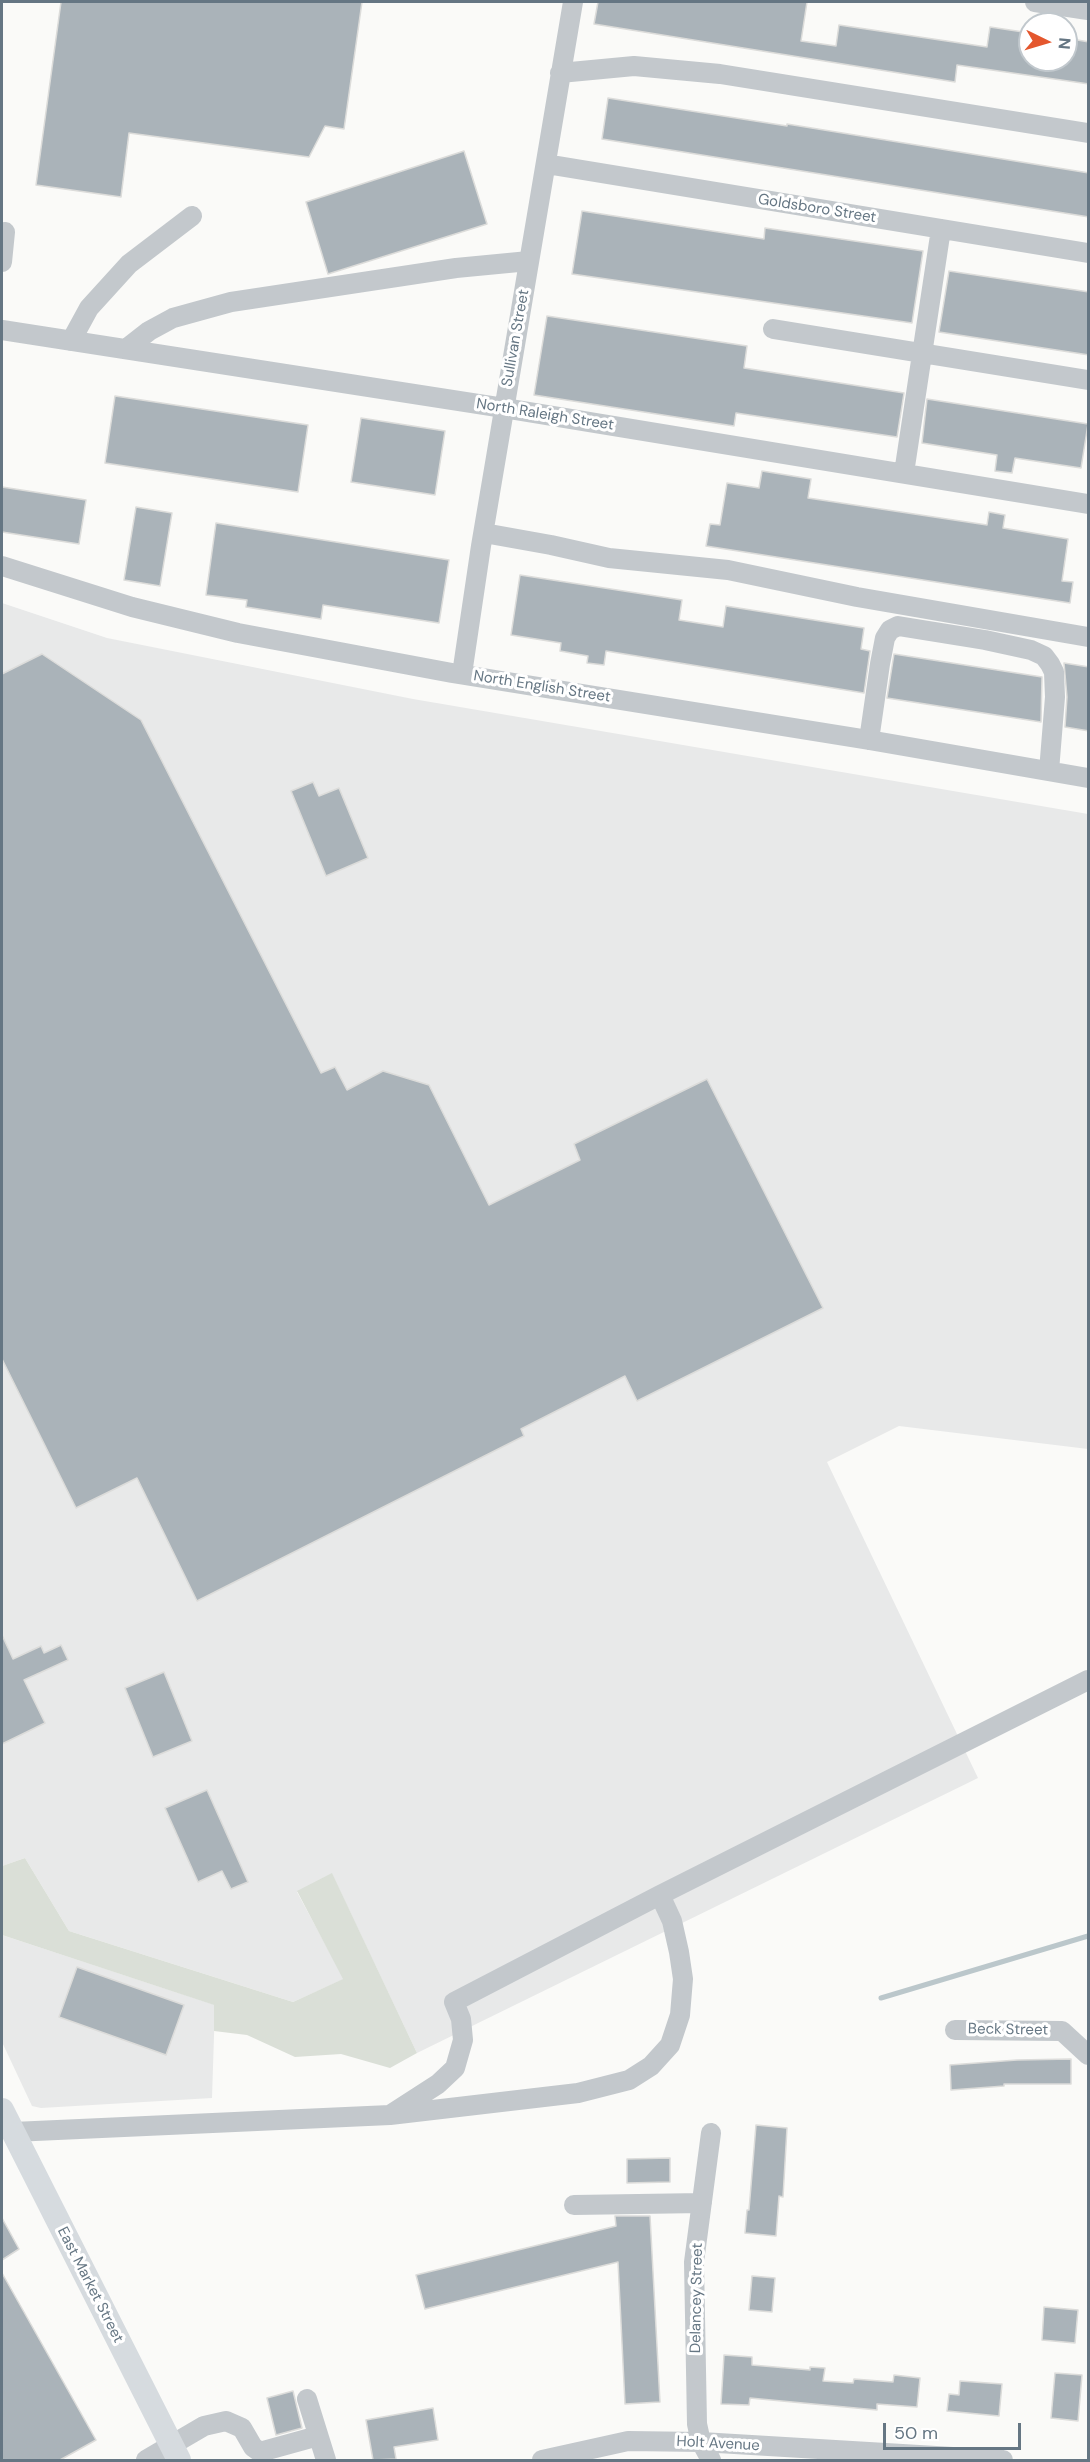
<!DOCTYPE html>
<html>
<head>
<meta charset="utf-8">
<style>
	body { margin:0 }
	#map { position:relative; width:1090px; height:2462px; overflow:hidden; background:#fafaf8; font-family:"DM Sans",sans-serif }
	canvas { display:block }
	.frame { position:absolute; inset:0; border:3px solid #657683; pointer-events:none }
	.north { position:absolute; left:1018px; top:12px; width:60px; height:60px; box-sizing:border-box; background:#fff; border:2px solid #c1c8cd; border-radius:50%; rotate:95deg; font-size:16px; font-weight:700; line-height:24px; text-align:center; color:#657683 }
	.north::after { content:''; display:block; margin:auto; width:21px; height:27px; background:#e4572e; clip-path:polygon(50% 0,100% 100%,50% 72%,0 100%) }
	.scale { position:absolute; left:883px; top:2423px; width:138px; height:27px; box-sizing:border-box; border:3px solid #657683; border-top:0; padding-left:8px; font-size:18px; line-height:21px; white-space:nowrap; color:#657683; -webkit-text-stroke:4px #fff; paint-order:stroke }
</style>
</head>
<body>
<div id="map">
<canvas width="1090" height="2462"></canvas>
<div class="frame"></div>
<div class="north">N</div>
<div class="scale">50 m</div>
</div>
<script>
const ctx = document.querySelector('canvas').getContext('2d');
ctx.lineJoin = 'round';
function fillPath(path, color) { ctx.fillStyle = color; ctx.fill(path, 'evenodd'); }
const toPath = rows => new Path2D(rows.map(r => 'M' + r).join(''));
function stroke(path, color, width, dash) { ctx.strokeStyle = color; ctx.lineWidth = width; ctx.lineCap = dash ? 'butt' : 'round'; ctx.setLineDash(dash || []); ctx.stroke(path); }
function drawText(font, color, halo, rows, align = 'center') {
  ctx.font = font + ' "DM Sans",sans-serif'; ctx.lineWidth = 6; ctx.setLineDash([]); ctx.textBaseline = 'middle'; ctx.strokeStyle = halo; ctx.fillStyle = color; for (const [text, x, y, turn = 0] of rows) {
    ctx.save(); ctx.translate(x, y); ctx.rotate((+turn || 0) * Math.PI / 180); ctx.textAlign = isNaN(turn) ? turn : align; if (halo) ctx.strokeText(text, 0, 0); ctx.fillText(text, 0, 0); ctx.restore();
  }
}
fillPath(toPath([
	[2,603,107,638,413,699,1088,814,1088,1449,899,1426,827,1462,978,1778,417,2053,332,1874,297,1892,344,1979,293,2002,69,1931,25,1858,2,1866],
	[2,1935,215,2005,212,2098,41,2108,32,2106,2,2042]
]), '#e8e9e9');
fillPath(toPath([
	[25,1858,69,1931,293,2002,343,1979,297,1891,332,1873,417,2053,390,2068,341,2054,295,2057,247,2035,214,2031,214,2005,2,1935,2,1866]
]), '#dadfd7');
stroke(toPath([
	[881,1998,1088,1936]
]), '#bbc7cb', 5);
const building = toPath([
	[61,2,362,2,344,129,325,126,309,157,129,133,121,197,36,185,61,2],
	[598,2,807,2,801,41,836,46,839,25,987,47,990,27,1030,33,1030,60,1066,60,1066,38,1089,42,1089,84,957,65,955,82,594,24,598,2],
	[608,98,787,126,787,124,1089,173,1089,217,602,139,608,98],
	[464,151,487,224,328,274,306,202,464,151],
	[582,211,764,239,765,228,923,251,912,323,572,274,582,211],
	[949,271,1089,292,1089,355,939,332,949,271],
	[547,316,747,346,744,368,904,393,897,437,736,413,734,426,534,395,547,316],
	[115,396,308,425,298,492,105,463,115,396],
	[927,399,1088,424,1081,468,1015,458,1012,473,995,471,997,455,922,443,927,399],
	[361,418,445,431,435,495,351,482,361,418],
	[762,471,811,479,808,498,987,525,989,512,1005,515,1003,528,1068,539,1062,581,1073,582,1070,603,706,546,710,524,720,525,727,483,759,488,762,471],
	[2,487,86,500,79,544,2,532,2,487],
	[136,507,172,513,160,586,124,580,136,507],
	[216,523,449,560,439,623,323,605,321,619,246,607,247,600,206,595,216,523],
	[520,575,682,600,679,620,723,627,726,606,864,628,861,649,870,651,864,693,606,651,604,665,587,663,588,656,560,651,561,643,511,635,520,575],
	[42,654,141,720,321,1073,335,1067,347,1090,383,1071,429,1085,489,1205,580,1160,574,1144,707,1079,823,1308,637,1401,625,1376,521,1429,524,1436,197,1601,137,1478,76,1508,2,1359,2,674,42,654],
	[894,654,1042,677,1041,722,887,698,894,654],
	[1064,663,1089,667,1089,731,1065,727,1067,697,1064,663],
	[313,782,319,796,339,788,368,858,326,876,291,791,313,782],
	[2,1635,13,1659,41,1646,44,1653,61,1645,68,1660,24,1680,45,1723,2,1744,2,1635],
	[164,1672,192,1741,153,1757,125,1688,164,1672],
	[207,1790,248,1882,231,1889,222,1871,198,1882,165,1808,207,1790],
	[77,1967,184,2005,166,2055,59,2017,77,1967],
	[1071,2059,1071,2084,1004,2084,1004,2086,951,2090,950,2065,1017,2060,1071,2059],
	[756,2125,787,2128,783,2197,779,2196,776,2236,745,2233,747,2210,749,2210,756,2125],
	[670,2158,670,2182,627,2183,627,2159,670,2158],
	[615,2216,650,2216,660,2402,625,2404,618,2262,425,2309,416,2275,616,2226,615,2216],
	[2,2218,19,2249,2,2260,2,2218],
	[2,2273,96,2440,60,2460,2,2460,2,2273],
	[752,2276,775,2278,772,2312,749,2310,752,2276],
	[1044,2307,1078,2310,1075,2343,1042,2340,1044,2307],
	[724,2355,752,2357,752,2365,810,2370,810,2367,825,2368,823,2381,853,2383,854,2379,893,2382,894,2375,920,2378,917,2407,877,2404,877,2410,750,2398,749,2405,721,2404,724,2355],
	[1055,2373,1082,2375,1078,2421,1051,2418,1055,2373],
	[960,2381,1002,2384,999,2416,947,2411,949,2394,959,2395,960,2381],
	[293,2391,302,2428,276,2435,267,2398,293,2391],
	[433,2408,438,2440,394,2447,396,2459,373,2460,366,2420,433,2408]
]);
fillPath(building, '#aab3b9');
stroke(building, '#dcdcda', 1.5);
stroke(toPath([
	[1035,2,1088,10],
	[560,73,634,66,720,74,1088,133],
	[546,164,1088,253],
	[2,262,5,232],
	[773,329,1088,380],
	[2,330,504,408,1088,504],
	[71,341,89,308,129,264,192,216],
	[126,349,149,331,173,318,231,302,456,268,529,261],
	[904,473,941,229],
	[484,533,551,545,609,558,728,570,857,597,1088,637],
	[2,566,132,607,238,633,452,673,869,740,1088,778],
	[462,674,481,546,573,2],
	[869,740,880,664,885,638,890,630,898,626,985,640,1031,650,1044,656,1050,664,1054,672,1055,697,1049,771],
	[955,2030,1062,2031,1088,2055],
	[390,2115,438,2084,455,2068,463,2040,461,2019,454,2002,660,1895,1088,1680],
	[13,2132,390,2115,578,2093,629,2080,651,2066,670,2045,680,2015,683,1979,679,1952,672,1921,660,1895],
	[711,2133,694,2262,697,2424,701,2442,711,2460],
	[574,2205,702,2203],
	[307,2399,326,2460],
	[146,2460,204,2426,226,2421,242,2428,253,2447,260,2452,318,2436],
	[542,2460,628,2441,701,2442,1003,2460]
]), '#c3c8cc', 20);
stroke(toPath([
	[2,2110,179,2460]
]), '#d6dbdf', 24);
drawText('15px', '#657683', '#fff', [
	["Goldsboro Street",817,209,9],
	["Sullivan Street",516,338,-80],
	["North Raleigh Street",545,415,9],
	["North English Street",542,687,9],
	["Beck Street",1008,2030,1],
	["East Market Street",90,2285,63],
	["Delancey Street",697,2298,-89],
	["Holt Avenue",718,2444,3]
]);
</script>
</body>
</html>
